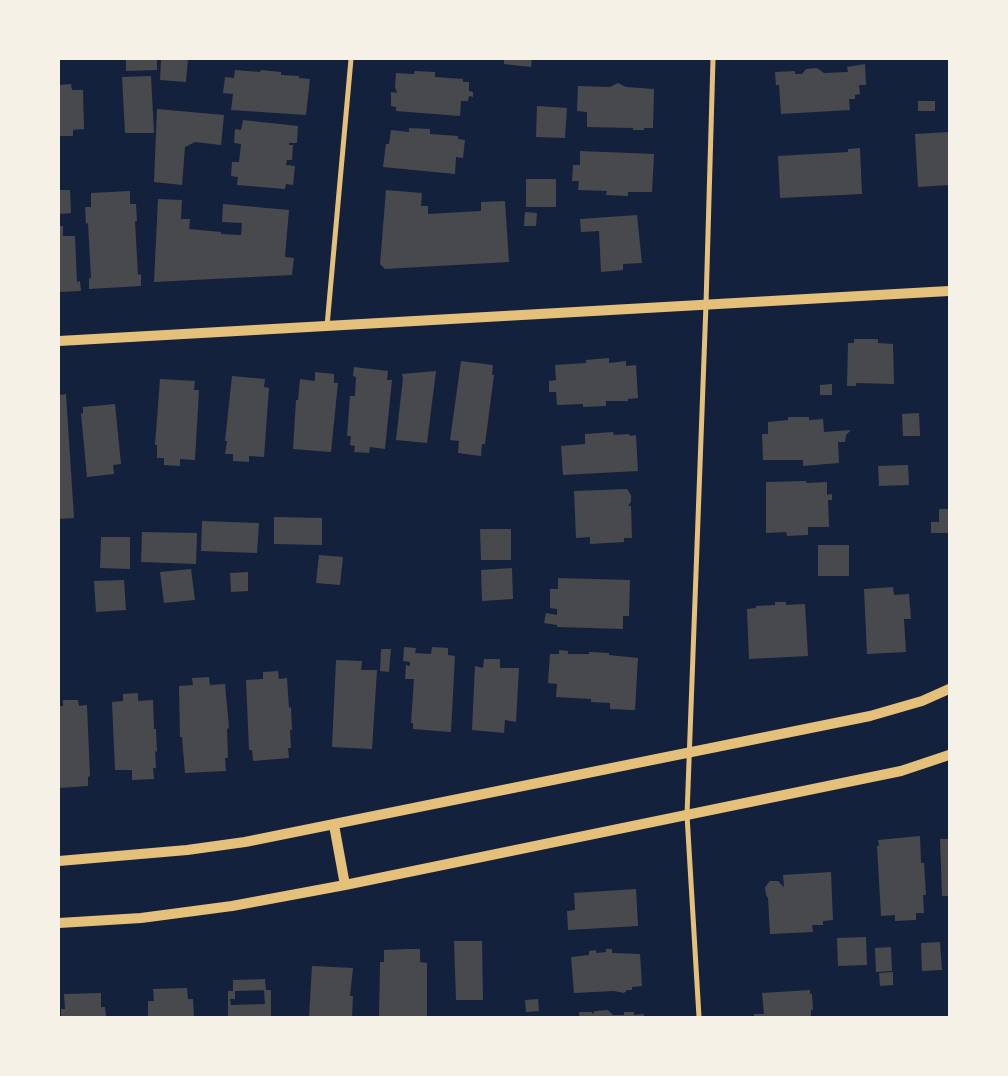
<!DOCTYPE html>
<html>
<head>
<meta charset="utf-8">
<style>
	body { margin:0 }
	#map { position:relative; width:1008px; height:1076px; overflow:hidden; background:#14213d; font-family:"PT Sans",sans-serif }
	canvas { display:block }
	.frame { position:absolute; inset:0; border:60px solid #f6f1e7; pointer-events:none }
</style>
</head>
<body>
<div id="map">
<canvas width="1008" height="1076"></canvas>
<div class="frame"></div>
</div>
<script>
const ctx = document.querySelector('canvas').getContext('2d');
ctx.lineJoin = 'round';
function fillPath(path, color) { ctx.fillStyle = color; ctx.fill(path, 'evenodd'); }
const toPath = rows => new Path2D(rows.map(r => 'M' + r).join(''));
function stroke(path, color, width, dash) { ctx.strokeStyle = color; ctx.lineWidth = width; ctx.lineCap = dash ? 'butt' : 'round'; ctx.setLineDash(dash || []); ctx.stroke(path); }
fillPath(toPath([
	[126,59,157,59,157,70,126,71],
	[161,59,188,59,186,82,160,80],
	[504,59,532,59,531,67,504,64],
	[865,64,866,85,859,85,860,94,855,95,855,99,849,99,850,110,781,114,779,85,776,85,775,72,795,71,795,74,802,74,806,69,817,68,824,73,848,72,847,67],
	[235,70,260,72,261,70,281,72,281,75,299,76,299,78,310,79,306,115,231,110,233,94,223,93,225,77,234,78],
	[415,71,435,72,435,77,463,79,463,82,469,82,469,91,473,92,473,97,469,96,468,101,461,101,460,116,396,111,396,107,391,106,391,92,397,93,395,87,396,73,412,74,414,74],
	[151,76,154,133,125,133,122,77],
	[618,83,626,87,654,89,653,128,644,128,644,130,633,130,633,128,587,127,587,112,577,111,578,86,610,87],
	[71,84,72,90,83,90,84,129,73,130,73,136,59,136,59,85],
	[918,101,935,101,935,111,918,111],
	[537,106,567,108,565,138,536,137],
	[157,109,224,115,221,145,195,142,185,147,182,185,154,182],
	[243,120,298,126,297,143,289,143,289,145,293,145,292,160,287,160,286,165,295,166,293,185,286,184,285,189,237,185,238,177,231,176,232,162,239,162,241,144,234,143,235,129,241,130],
	[409,128,430,129,430,134,458,136,458,139,465,140,463,158,456,157,455,174,383,167,386,144,389,144,391,130,409,132],
	[949,132,949,185,918,187,915,134],
	[860,148,862,194,780,198,778,156,848,152,848,149],
	[580,151,654,154,652,192,628,192,628,196,606,195,607,191,578,190,579,181,572,181,573,165,580,165],
	[526,179,556,179,556,207,526,207],
	[59,190,70,190,71,213,59,214],
	[386,190,422,193,421,206,428,206,428,214,481,211,481,202,505,201,509,262,385,269,380,264],
	[130,191,130,204,136,204,137,221,135,221,138,275,141,274,141,286,89,289,89,278,91,278,88,223,86,224,85,207,91,207,91,193],
	[158,199,182,200,181,219,190,219,189,229,221,232,221,234,241,235,242,223,222,222,223,204,289,210,285,257,294,258,292,275,154,282],
	[525,212,537,213,536,226,524,226],
	[637,215,642,263,623,264,623,270,601,272,599,231,581,232,580,219],
	[59,226,63,226,63,236,75,236,77,282,80,281,81,291,59,292],
	[854,339,878,339,878,343,893,344,894,384,856,383,856,386,847,386,848,343,854,343],
	[609,358,609,363,626,361,626,366,636,365,638,398,628,399,628,401,606,401,606,406,583,407,583,404,557,405,556,392,549,392,549,381,556,380,555,365,586,363,586,360],
	[461,361,493,365,492,375,494,375,485,444,482,444,481,456,458,453,459,441,450,440],
	[354,367,388,371,387,380,392,380,385,449,370,447,369,453,354,452,355,446,350,445,351,436,347,436,350,396,355,396,356,377,353,376],
	[436,371,427,443,396,440,403,378,402,374],
	[315,372,334,374,334,383,338,383,331,452,293,449,296,400,298,400,300,379,315,381],
	[232,376,265,379,264,387,269,388,264,457,249,456,249,462,233,461,233,454,225,454,227,441,225,441],
	[160,379,195,381,194,390,199,390,195,460,180,459,180,466,164,465,164,458,157,458,157,445,155,445],
	[832,384,832,395,820,395,820,385],
	[66,394,74,518,59,519,59,395],
	[115,404,121,464,113,465,114,474,87,477,81,414,83,413,83,407],
	[919,413,920,436,903,436,902,414],
	[788,417,809,417,809,420,823,419,824,432,851,430,846,435,845,442,838,442,839,463,803,466,803,460,763,460,762,434,768,434,768,422,788,420],
	[613,432,614,435,629,434,630,436,636,435,638,471,563,475,561,446,585,444,585,434],
	[908,465,909,485,879,486,878,466],
	[806,481,806,483,827,482,827,495,832,494,832,500,828,500,829,527,808,527,808,535,787,536,786,532,766,533,766,482],
	[627,489,631,495,631,502,628,506,631,506,632,538,624,538,624,542,590,544,590,537,576,538,574,491],
	[939,509,949,509,949,533,931,533,931,522,939,522],
	[274,517,322,518,322,545,274,544],
	[202,521,259,523,257,553,201,551],
	[480,529,511,529,511,560,481,560],
	[142,532,197,533,196,564,141,562],
	[101,537,130,537,130,569,100,568],
	[818,545,849,545,849,576,818,576],
	[319,555,343,557,340,585,316,583],
	[512,568,513,599,482,601,481,570],
	[191,569,195,600,164,603,160,572],
	[248,572,248,591,231,592,230,573],
	[558,578,630,580,629,616,623,616,623,629,557,627,557,625,544,623,546,613,557,615,557,609,550,608,550,589,558,589],
	[124,580,126,610,96,612,94,581],
	[893,587,894,595,909,594,911,619,904,619,906,652,867,654,864,589],
	[775,602,786,602,786,605,805,604,808,656,749,659,747,609,756,608,756,606,775,605],
	[404,647,416,648,415,653,431,654,432,647,448,648,448,655,455,656,451,732,413,729,413,723,411,723,414,679,405,679,406,665,410,666,410,662,403,661],
	[381,649,391,649,389,672,380,671],
	[559,650,568,651,568,654,589,654,589,652,609,653,609,655,638,658,635,710,610,709,610,703,591,702,591,699,556,697,557,684,548,683,550,654,559,654],
	[484,659,500,659,500,668,519,668,516,722,505,720,504,733,472,730,475,666,483,668],
	[336,660,362,661,361,670,377,670,372,749,332,747],
	[278,671,279,679,287,678,289,708,291,707,292,730,290,730,291,748,288,748,289,758,253,761,252,750,249,750,246,680,263,679,263,672],
	[209,677,210,685,225,684,229,727,227,730,228,758,225,758,226,771,185,773,182,737,180,737,179,686,193,685,192,678],
	[138,693,138,701,153,700,154,729,156,729,157,752,155,751,156,768,153,768,154,779,132,780,132,770,115,770,112,702,123,701,123,694],
	[63,700,78,700,79,706,87,705,90,776,88,777,88,786,59,788,59,706,63,706],
	[920,836,921,863,924,863,926,895,923,895,924,913,916,913,916,920,895,921,895,915,881,916,877,846,879,846,878,840],
	[940,839,949,839,949,896,942,896],
	[831,872,833,920,823,921,823,925,812,925,813,932,770,934,768,898,766,895,765,887,770,881,778,881,784,887,783,875],
	[636,889,638,926,568,930,567,911,575,910,574,893],
	[866,937,867,965,838,966,837,938],
	[454,941,482,941,483,1000,456,1000],
	[940,942,942,970,922,971,921,943],
	[891,947,892,971,876,972,875,948],
	[409,949,420,949,420,962,427,963,427,1017,379,1017,380,962,384,962,384,950],
	[606,949,612,949,612,953,640,954,642,986,632,987,632,990,627,990,624,993,614,991,574,993,571,957,589,955,589,951,596,950,596,953,606,952],
	[312,966,353,968,350,996,353,996,352,1017,309,1017],
	[893,972,893,985,880,986,879,973],
	[265,979,266,990,235,991,235,999,230,999,231,1005,265,1004,264,990,271,990,271,1017,228,1017,228,991,233,991,233,980],
	[187,988,188,999,193,999,194,1017,148,1017,148,1001,154,1001,153,989],
	[810,990,810,994,812,994,813,1010,811,1010,811,1017,754,1017,754,1014,764,1014,762,993],
	[101,993,101,1007,105,1007,106,1017,61,1017,61,1009,65,1009,64,994],
	[538,999,539,1011,526,1012,525,1000],
	[608,1010,613,1015,624,1015,624,1012,634,1012,634,1015,644,1014,644,1017,579,1017,579,1012,592,1012,592,1014,595,1011]
]), '#48494c');
stroke(toPath([
	[327,326,351,59],
	[699,1017,687,815,706,304,713,59]
]), '#e5c07b', 5);
stroke(toPath([
	[59,341,949,291],
	[334,825,345,885],
	[59,861,187,850,245,842,870,716,922,701,949,689],
	[59,923,141,918,232,906,345,885,901,771,949,755]
]), '#e5c07b', 10);
</script>
</body>
</html>
